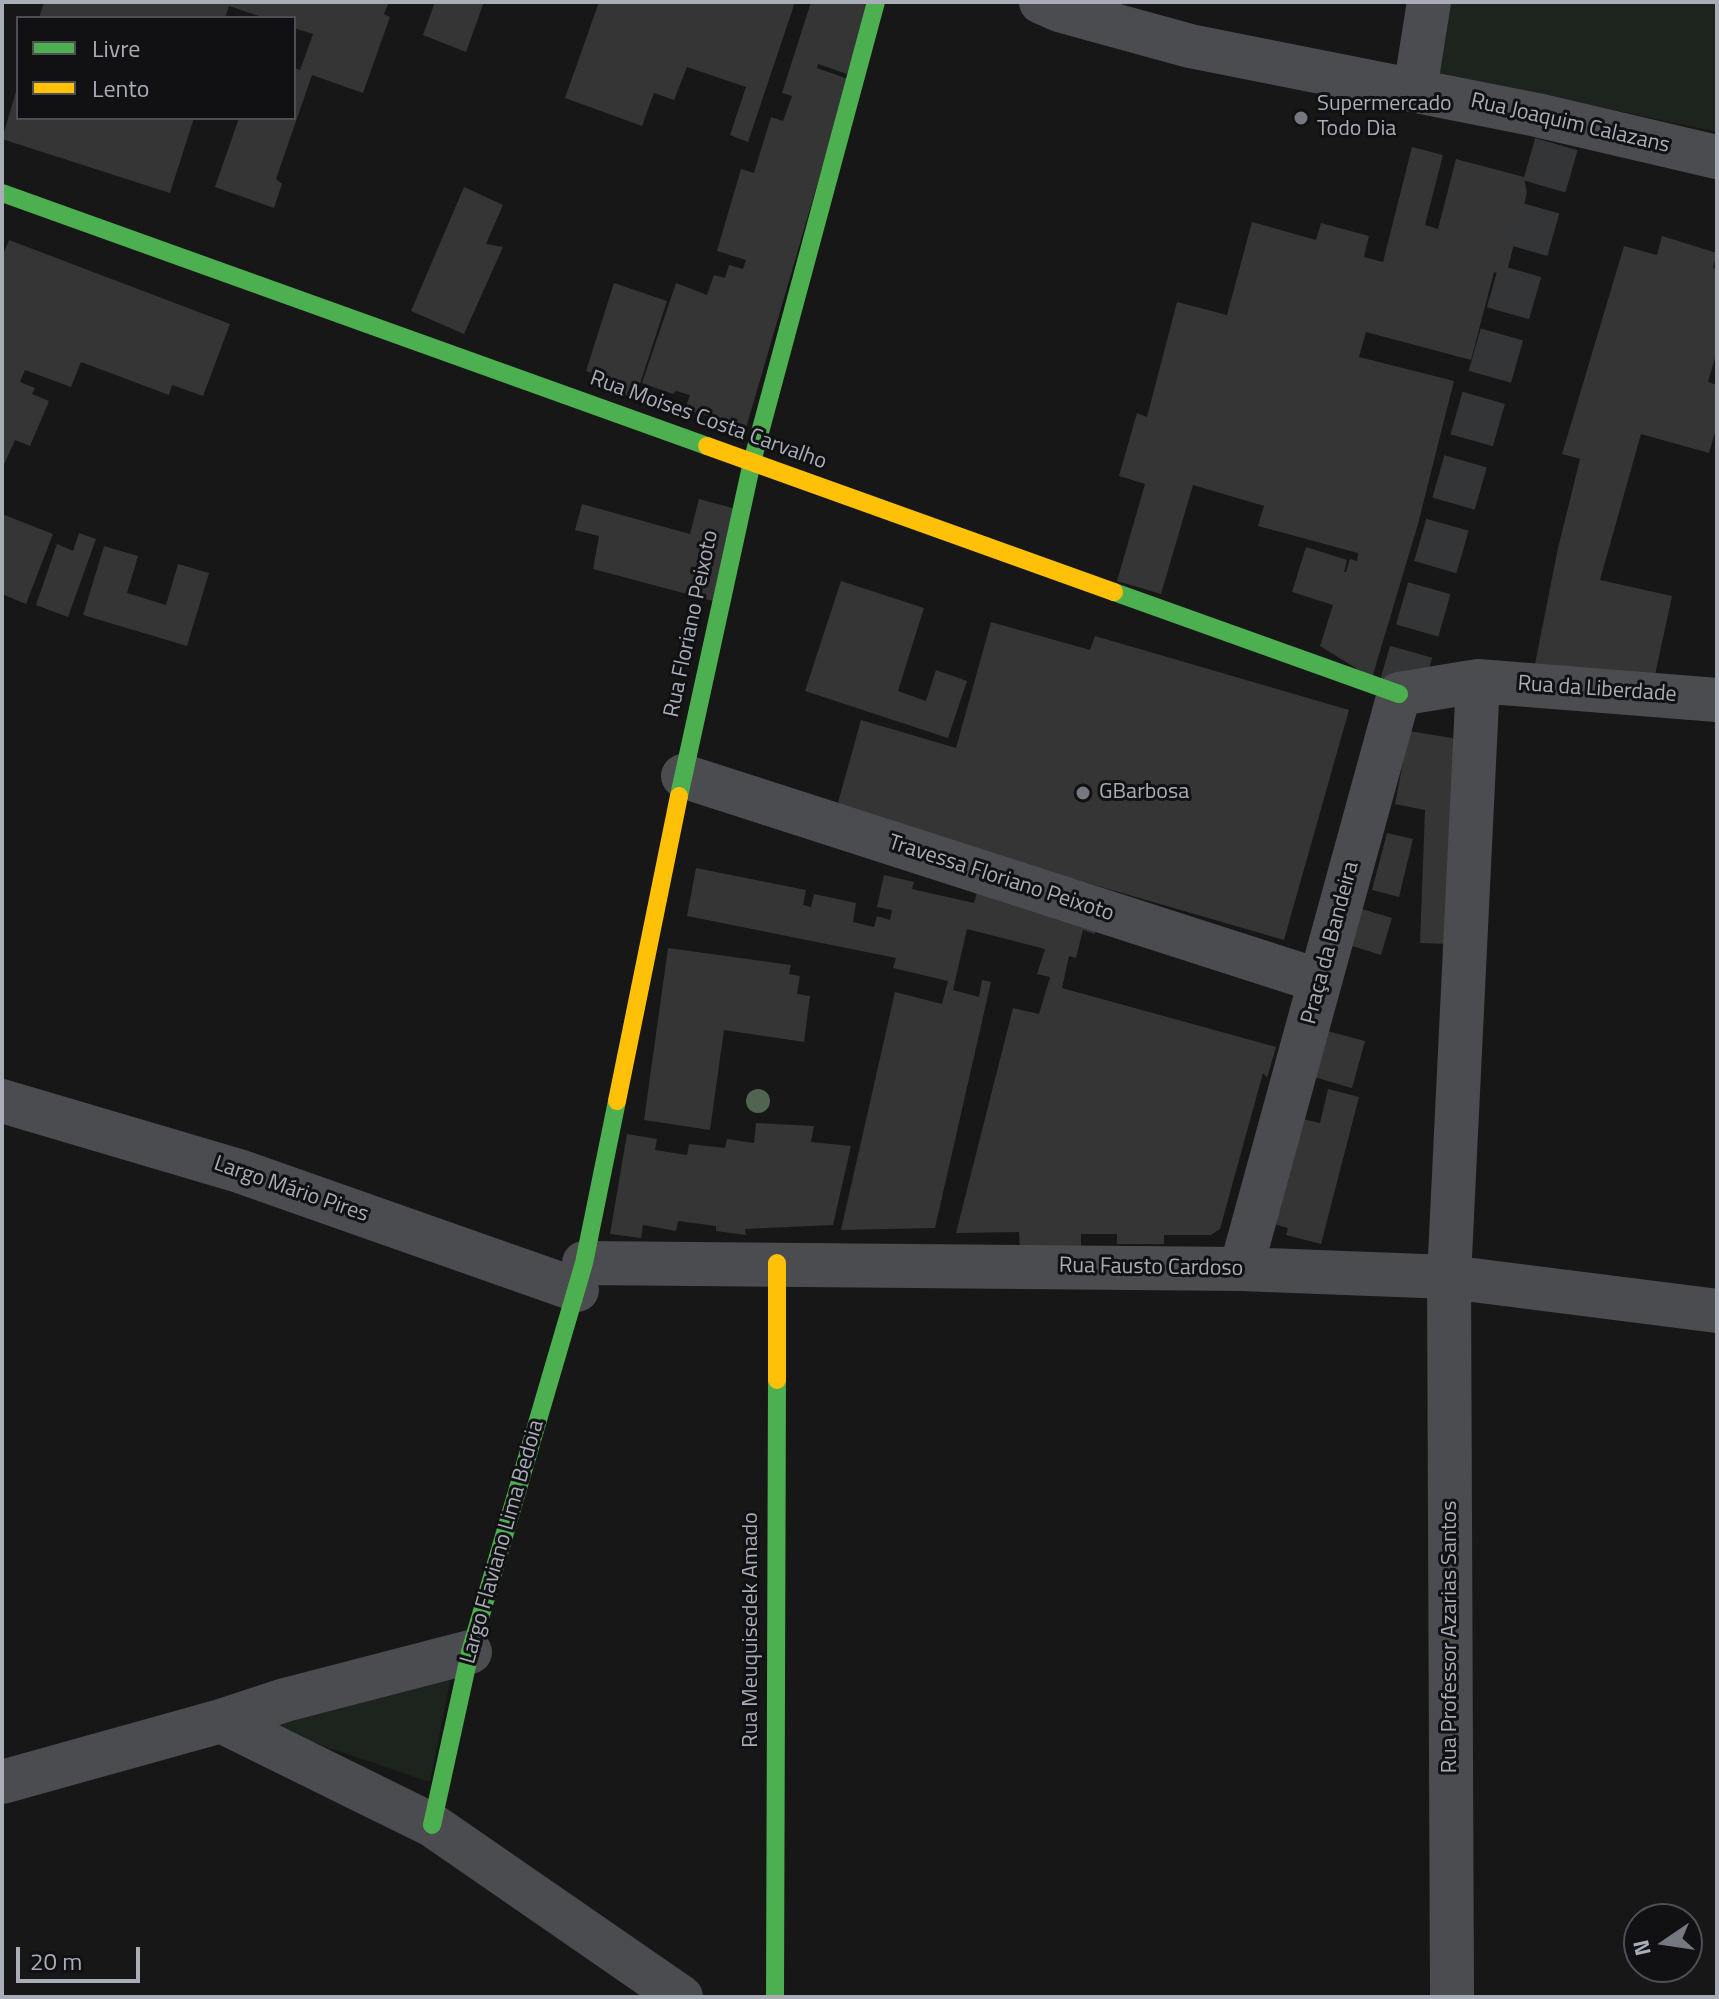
<!DOCTYPE html>
<html>
<head>
<meta charset="utf-8">
<style>
	body { margin:0 }
	#map { position:relative; width:1719px; height:1999px; overflow:hidden; background:#171717; font-family:"Titillium Web",sans-serif }
	canvas { display:block }
	.frame { position:absolute; inset:0; border:4px solid #a8adb8; pointer-events:none }
	.legend { position:absolute; left:16px; top:16px; width:280px; height:104px; box-sizing:border-box; background:#111113; border:2px solid #4d4f55; margin:0; padding:10px 14px; list-style:none; font-size:24px; color:#a8adb8 }
	.legend li { display:flex; align-items:center; gap:16px; height:40px }
	.legend b { width:40px; border:2px solid #4d4f55 }
	.north { position:absolute; left:1623px; top:1903px; width:80px; height:80px; box-sizing:border-box; background:#111113; border:2px solid #4d4f55; border-radius:50%; rotate:257deg; font-size:22px; font-weight:700; line-height:32px; text-align:center; color:#a8adb8 }
	.north::after { content:''; display:block; margin:auto; width:28px; height:36px; background:#757880; clip-path:polygon(50% 0,100% 100%,50% 72%,0 100%) }
	.scale { position:absolute; left:16px; top:1947px; width:124px; height:36px; box-sizing:border-box; border:4px solid #a8adb8; border-top:0; padding-left:10px; font-size:24px; line-height:28px; white-space:nowrap; color:#a8adb8; -webkit-text-stroke:6px #111113; paint-order:stroke }
</style>
</head>
<body>
<div id="map">
<canvas width="1719" height="1999"></canvas>
<div class="frame"></div>
<ul class="legend">
<li><b style="height:10px;background:#4caf50"></b>Livre</li>
<li><b style="height:10px;background:#ffc107"></b>Lento</li>
</ul>
<div class="north">N</div>
<div class="scale">20 m</div>
</div>
<script>
const ctx = document.querySelector('canvas').getContext('2d');
ctx.lineJoin = 'round';
function fillPath(path, color) { ctx.fillStyle = color; ctx.fill(path, 'evenodd'); }
const toPath = rows => new Path2D(rows.map(r => 'M' + r).join(''));
function stroke(path, color, width, dash) { ctx.strokeStyle = color; ctx.lineWidth = width; ctx.lineCap = dash ? 'butt' : 'round'; ctx.setLineDash(dash || []); ctx.stroke(path); }
function drawText(font, color, halo, rows, align = 'center') {
  ctx.font = font + ' "Titillium Web",sans-serif'; ctx.lineWidth = 6; ctx.setLineDash([]); ctx.textBaseline = 'middle'; ctx.strokeStyle = halo; ctx.fillStyle = color; for (const [text, x, y, turn = 0] of rows) {
    ctx.save(); ctx.translate(x, y); ctx.rotate((+turn || 0) * Math.PI / 180); ctx.textAlign = isNaN(turn) ? turn : align; if (halo) ctx.strokeText(text, 0, 0); ctx.fillText(text, 0, 0); ctx.restore();
  }
}
fillPath(toPath([
	[1451,2,1717,2,1717,132,1440,73],
	[451,1677,430,1782,267,1727]
]), '#1d241e');
fillPath(toPath([
	[44,2,389,2,384,14,390,17,363,93,312,75,276,179,282,184,274,208,215,187,239,118,294,118,294,68,300,70,313,34,294,28,294,18,265,18,229,6,225,18,39,18],
	[435,2,484,2,466,52,423,35],
	[599,2,795,2,748,142,730,135,746,87,687,67,674,100,654,93,642,126,565,98],
	[811,2,871,2,847,74,818,64,817,68,848,79,746,428,685,409,690,395,676,391,673,394,642,383,676,283,707,295,714,275,725,278,729,265,743,269,746,260,717,251,741,169,754,173,771,117,783,121,792,96,782,93],
	[17,88,18,118,194,118,170,193,2,139],
	[1412,147,1443,155,1425,225,1438,229,1456,159,1524,177,1527,193,1506,275,1494,272,1471,360,1366,332,1359,357,1454,381,1418,524,1372,678,1320,646,1333,605,1292,592,1306,547,1347,560,1344,572,1346,572,1350,559,1357,561,1358,553,1258,526,1264,506,1193,485,1161,594,1117,581,1145,484,1119,476,1137,413,1147,417,1177,302,1227,315,1252,222,1316,240,1321,223,1369,236,1364,257,1383,262],
	[464,187,503,205,486,244,503,247,464,334,411,311],
	[1662,236,1717,253,1713,268,1717,269,1717,351,1708,382,1717,385,1717,425,1709,453,1641,434,1600,580,1672,596,1652,689,1535,664,1558,548,1580,459,1562,454,1624,246,1657,255],
	[9,240,230,324,203,396,172,385,169,395,81,362,71,387,25,370,20,382,35,388,32,394,49,401,30,446,15,440,2,469,2,257],
	[614,283,667,301,635,399,616,392,620,382,586,371],
	[699,499,740,510,717,602,593,569,599,536,575,530,582,504,690,534],
	[2,514,53,534,26,604,2,594],
	[79,533,96,539,68,617,36,605,57,544,73,551],
	[104,546,138,556,127,593,166,605,178,564,209,573,187,646,83,615],
	[841,581,924,608,898,691,926,701,936,670,967,681,948,738,805,691],
	[991,622,1090,650,1095,636,1349,710,1284,940,836,810,861,720,956,748],
	[1409,731,1458,739,1447,944,1420,943,1425,810,1395,804],
	[1387,833,1413,839,1399,897,1372,890],
	[696,868,806,890,803,905,811,907,814,894,856,903,853,922,874,927,877,916,890,920,892,910,877,907,884,875,914,882,912,889,974,903,979,884,1100,915,1095,934,1083,930,1076,958,1069,956,1062,988,1276,1047,1267,1078,1263,1073,1220,1229,1211,1235,1164,1235,1164,1244,1117,1244,1117,1234,1081,1234,1081,1247,1020,1248,1019,1232,956,1233,1013,1008,1039,1014,1050,977,1037,974,1045,949,967,929,953,990,979,997,982,980,991,982,935,1228,841,1230,895,992,942,1004,948,981,893,968,896,958,687,916],
	[1362,909,1392,918,1381,955,1352,946],
	[668,948,791,965,789,974,800,976,797,994,810,996,804,1042,724,1030,710,1130,644,1120],
	[1327,1031,1365,1041,1352,1088,1314,1077],
	[1328,1089,1359,1097,1321,1244,1286,1235,1288,1228,1270,1223,1298,1118,1320,1123],
	[756,1123,814,1126,811,1142,851,1146,833,1225,745,1229,746,1235,716,1231,716,1226,678,1221,676,1231,643,1225,641,1238,610,1234,627,1134,657,1139,655,1150,687,1155,689,1144,725,1148,727,1139,754,1143]
]), '#353536');
stroke(toPath([
	[1399,694,1563,121]
]), '#343537', 44, [44, 22]);
stroke(toPath([
	[1041,2,1059,10,1190,46,1537,115,1717,157],
	[1415,90,1429,2],
	[683,776,1320,981],
	[2,1101,239,1171,577,1290],
	[584,1263,1241,1269,1449,1277,1717,1311],
	[1241,1269,1399,694,1478,681,1717,700],
	[221,1721,285,1700,470,1652],
	[2,1782,221,1721,432,1825,681,1997],
	[1452,1997,1449,1277,1478,681]
]), '#4b4c50', 44);
stroke(toPath([
	[2,193,707,446],
	[1114,592,1399,694],
	[679,796,752,462,876,2],
	[432,1825,470,1652,584,1263,617,1101],
	[775,1997,777,1380]
]), '#4caf50', 18);
stroke(toPath([
	[707,446,1114,592],
	[617,1101,679,796],
	[777,1380,777,1263]
]), '#ffc107', 18);
ctx.fillStyle = '#506451';
for (const [x, y] of [
	[758,1101]
]) { ctx.beginPath(); ctx.arc(x, y, 12, 0, 2 * Math.PI); ctx.fill(); }
for (const [x, y, r, color] of [
	[1301,118,8,"#757880"],
	[1083,793,8,"#757880"]
]) { const dot = new Path2D(); dot.arc(x, y, r, 0, 2 * Math.PI); ctx.fillStyle = color; ctx.fill(dot); stroke(dot, '#111113', 3); }
drawText('22px', '#a8adb8', '#111113', [
	["Supermercado",1317,105],
	["Todo Dia",1317,130],
	["GBarbosa",1099,793]
], 'left');
drawText('22px', '#a8adb8', '#111113', [
	["Rua Joaquim Calazans",1570,124,13],
	["Rua Moises Costa Carvalho",708,421,20],
	["Rua Floriano Peixoto",692,624,-78],
	["Rua da Liberdade",1597,690,4],
	["Travessa Floriano Peixoto",1001,879,18],
	["Praça da Bandeira",1331,943,-75],
	["Largo Mário Pires",291,1190,19],
	["Rua Fausto Cardoso",1151,1268,1],
	["Largo Flaviano Lima Bedoia",503,1542,-74],
	["Rua Meuquisedek Amado",752,1630,-90],
	["Rua Professor Azarias Santos",1451,1637,-90]
]);
</script>
</body>
</html>
